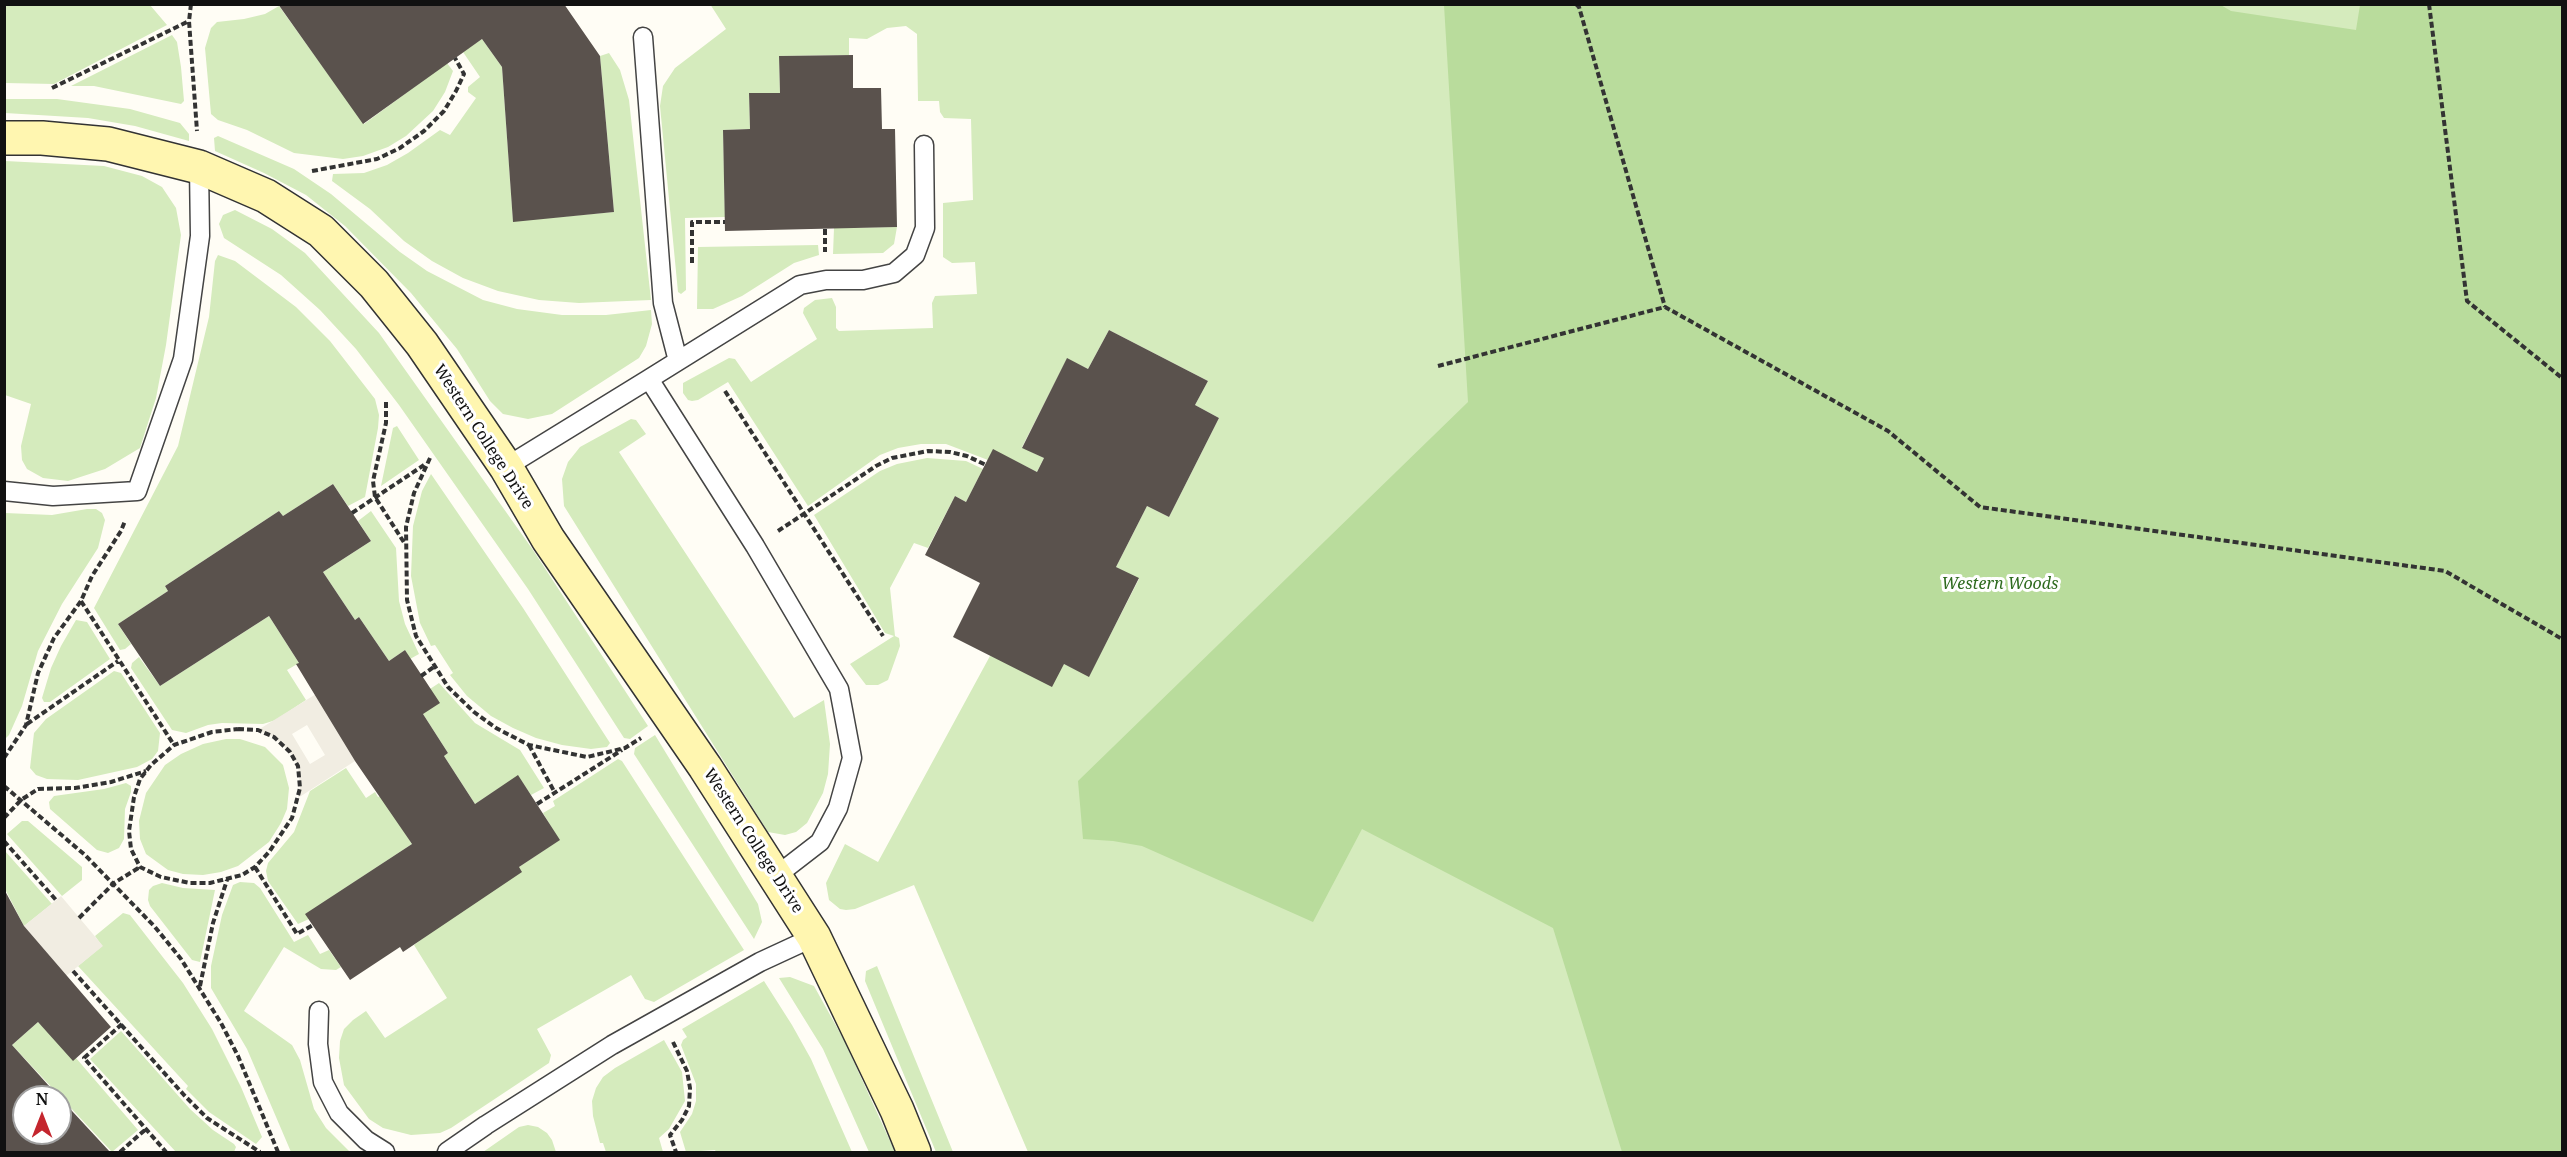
<!DOCTYPE html>
<html>
<head>
<meta charset="utf-8">
<style>
	body { margin:0 }
	#map { position:relative; width:2567px; height:1157px; overflow:hidden; background:#fffdf5; font-family:"Noto Serif",serif }
	canvas { display:block }
	.frame { position:absolute; inset:0; border:6px solid #111; pointer-events:none }
	.north { position:absolute; left:12px; top:1085px; width:60px; height:60px; box-sizing:border-box; background:#fff; border:2px solid #a0a0a0; border-radius:50%; rotate:0deg; font-size:16px; font-weight:700; line-height:24px; text-align:center; color:#111 }
	.north::after { content:''; display:block; margin:auto; width:21px; height:27px; background:#c4262e; clip-path:polygon(50% 0,100% 100%,50% 72%,0 100%) }
</style>
</head>
<body>
<div id="map">
<canvas width="2567" height="1157"></canvas>
<div class="frame"></div>
<div class="north">N</div>
</div>
<script>
const ctx = document.querySelector('canvas').getContext('2d');
ctx.lineJoin = 'round';
function fillPath(path, color) { ctx.fillStyle = color; ctx.fill(path, 'evenodd'); }
const toPath = rows => new Path2D(rows.map(r => 'M' + r).join(''));
function stroke(path, color, width, dash) { ctx.strokeStyle = color; ctx.lineWidth = width; ctx.lineCap = dash ? 'butt' : 'round'; ctx.setLineDash(dash || []); ctx.stroke(path); }
function drawText(font, color, halo, rows, align = 'center') {
  ctx.font = font + ' "Noto Serif",serif'; ctx.lineWidth = 6; ctx.setLineDash([]); ctx.textBaseline = 'middle'; ctx.strokeStyle = halo; ctx.fillStyle = color; for (const [text, x, y, turn = 0] of rows) {
    ctx.save(); ctx.translate(x, y); ctx.rotate((+turn || 0) * Math.PI / 180); ctx.textAlign = isNaN(turn) ? turn : align; if (halo) ctx.strokeText(text, 0, 0); ctx.fillText(text, 0, 0); ctx.restore();
  }
}
fillPath(toPath([
	[5,4,150,5,167,25,54,84,5,83],
	[710,4,2553,5,2562,247,2562,1152,1028,1152,914,885,855,909,846,910,840,909,829,900,826,883,845,844,878,862,990,656,1064,664,1089,676,1139,579,1116,567,1147,506,1169,517,1219,418,1195,405,1208,381,1109,330,1088,369,1067,359,1022,447,1044,458,1037,472,993,450,988,460,946,444,921,444,898,448,880,455,808,506,728,382,698,400,692,401,688,400,683,393,683,383,729,358,735,359,751,382,817,339,803,313,804,308,815,300,832,298,836,307,836,328,839,331,933,328,932,303,935,296,977,294,975,262,952,263,943,257,943,203,973,200,971,119,944,118,940,112,939,101,918,101,917,34,906,26,887,28,867,39,849,38,849,55,779,56,780,93,749,94,750,129,723,130,725,217,685,218,686,290,681,294,678,292,660,106,663,86,675,68,726,29],
	[279,6,364,124,447,63,453,71,445,92,433,111,406,136,388,147,363,156,343,159,294,153,247,130,218,120,211,114,205,48,211,28,217,22,244,19,265,14],
	[172,35,177,42,181,67,184,101,181,104,94,86,71,86],
	[482,39,502,67,513,221,614,212,600,56,609,53,620,70,629,100,651,300,579,303,539,300,498,291,463,278,432,261,404,241,370,209,332,181,333,174,364,173,387,165,408,153,440,130,450,135,476,98,468,92,468,87,480,77,463,52],
	[5,99,57,99,130,109,180,123,189,134,189,141,135,126,88,118,5,113],
	[218,136,294,169,331,194,400,252,427,271,483,300,517,309,562,315,606,315,651,310,652,324,646,346,639,358,552,414,528,419,503,414,490,401,457,349,411,293,345,226,306,195,264,173,215,151,214,138],
	[5,161,104,166,142,176,162,187,176,208,181,235,166,345,156,398,140,448,105,469,68,481,43,478,27,469,22,460,21,446,31,404,5,395],
	[235,210,272,229,305,253,379,333,533,550,648,726,630,739,624,738,528,589,399,405,356,349,320,310,281,275,224,238,219,224,223,215],
	[897,227,894,244,883,253,833,254,834,228],
	[818,245,819,255,794,263,742,296,713,309,697,309,698,247],
	[218,255,235,261,296,307,330,341,375,399,379,415,378,428,365,497,348,506,333,484,283,516,279,511,165,586,168,591,118,624,131,644,125,649,120,650,94,608,178,446,209,317,215,261],
	[631,419,636,420,646,434,619,452,794,718,824,700,830,744,828,774,823,793,807,823,796,832,785,835,768,832,564,506,562,479,568,462,580,447],
	[397,426,419,460,381,486,393,428],
	[927,458,966,461,983,469,966,502,955,496,928,548,914,543,890,588,895,636,899,638,900,646,888,680,878,685,866,685,850,664,894,636,885,633,814,515,880,471,897,464],
	[431,474,523,608,610,743,607,747,591,749,562,745,536,738,513,728,491,716,467,696,450,675,453,673,435,645,431,646,420,623,411,576,413,526,422,491],
	[87,509,96,509,102,513,105,520,98,548,62,604,38,651,22,706,9,735,5,739,5,513,52,515],
	[371,511,396,548,399,601,405,624,419,654,410,659,405,650,389,661,359,617,355,620,323,572,371,541,358,521],
	[269,616,299,663,287,670,306,700,276,720,263,724,222,723,208,725,186,733,172,730,131,668,132,663,139,657,160,686],
	[76,620,87,622,110,659,50,702,44,702,42,698,51,668,61,646],
	[114,671,121,673,160,733,158,751,152,759,137,767,78,780,47,779,36,775,30,768,34,733,46,719],
	[439,683,475,723,520,750,544,788,531,795,518,776,475,804,444,756,448,753,423,714,430,689],
	[655,735,758,904,762,922,754,939,634,754,635,748],
	[226,739,240,739,265,747,283,765,289,788,287,809,281,823,269,842,238,866,221,872,203,875,183,874,168,870,146,854,140,839,139,821,146,793,165,765,181,754,203,744],
	[618,759,622,761,744,950,654,1002,645,999,631,975,537,1029,551,1055,549,1063,451,1128,440,1133,411,1135,383,1128,369,1119,344,1085,339,1058,340,1041,344,1029,353,1020,366,1011,385,1038,447,998,414,945,519,867,559,840,543,813,555,806,553,801],
	[346,768,366,798,375,792,378,797,381,796,412,844,306,914,309,919,298,924,268,881,266,871,268,863,294,832,310,791],
	[126,783,131,786,131,792,125,809,124,839,119,848,108,853,97,850,50,809,49,802,54,796,104,789],
	[22,821,28,821,82,867,82,880,62,896,7,834],
	[5,851,52,904,24,926,5,889],
	[240,882,254,883,260,888,294,942,308,935,320,954,329,950,341,967,336,970,321,969,284,947,244,1011,292,1045,300,1060,314,1109,326,1128,350,1152,291,1152,247,1049,211,988,211,966,222,915,233,885],
	[162,883,183,888,215,890,200,962,192,960,150,906,148,900,149,890,153,886],
	[123,913,130,915,183,983,212,1029,241,1087,262,1137,256,1144,209,1112,186,1089,188,1086,78,966,102,946,95,936],
	[877,966,953,1152,936,1152,865,981,866,971],
	[790,977,814,986,844,1040,895,1152,869,1152,823,1049,779,978],
	[764,981,792,1025,811,1059,852,1152,716,1152,715,1150,686,1152,680,1132,692,1114,696,1101,696,1084,681,1045,683,1040,687,1037,682,1029],
	[38,1022,76,1058,138,1130,112,1152,12,1045],
	[121,1031,190,1109,213,1130,234,1144,236,1147,234,1152,176,1152,90,1059],
	[664,1040,682,1072,685,1101,669,1129,659,1138,663,1152,606,1152,603,1143,600,1143,593,1116,592,1101,596,1088,603,1077,615,1068],
	[528,1125,538,1127,547,1133,552,1140,556,1152,483,1152,519,1127]
]), '#d5ebbd');
fillPath(toPath([
	[2219,4,2231,11,2356,30,2360,5,2562,5,2562,1152,1622,1152,1553,928,1362,829,1313,922,1142,846,1113,841,1083,839,1078,781,1468,402,1444,5]
]), '#b9dc9c');
fillPath(toPath([
	[316,694,355,761,298,798,300,788,298,766,290,752,274,737,258,730],
	[307,725,325,755,310,764,292,734],
	[61,896,103,946,66,976,24,926]
]), '#f1ede2');
fillPath(toPath([
	[278,4,564,4,600,56,614,212,513,222,502,67,482,39,363,124],
	[853,55,853,88,881,88,882,129,895,129,897,227,725,231,723,130,750,129,749,93,780,93,779,56],
	[1109,330,1208,381,1195,405,1219,418,1169,517,1147,506,1116,567,1139,578,1089,677,1064,664,1052,687,953,637,980,583,925,555,955,496,966,502,993,449,1037,472,1044,458,1022,448,1067,358,1088,369],
	[333,484,371,541,323,572,355,620,359,617,389,661,405,650,440,703,423,714,448,753,444,756,475,804,518,775,560,840,519,867,522,872,403,952,400,947,350,980,305,914,412,844,355,761,296,664,299,663,269,616,160,686,118,624,168,591,165,586,279,511,283,516],
	[4,889,24,926,111,1027,73,1061,38,1022,12,1045,59,1097,24,1097,24,1133,60,1133,60,1098,110,1152,4,1152]
]), '#5a524d');
const lane = toPath([
	[643,37,663,303,678,361],
	[649,379,800,285,826,280,863,280,894,273,915,255,925,228,924,145],
	[506,467,649,379,755,546,839,689,852,758,838,808,820,842,776,876],
	[4,491,53,496,137,491,183,359,200,236,199,167],
	[319,1011,318,1044,323,1082,339,1113,366,1140,385,1152],
	[447,1152,486,1125,612,1045,760,962,814,937]
]);
const secondary = toPath([
	[4,138,42,138,108,144,199,167,266,196,321,231,374,284,422,344,506,467,548,539,705,767,814,937,897,1110,914,1152]
]);
stroke(lane, '#444', 21);
stroke(secondary, '#333', 36);
stroke(toPath([
	[191,4,189,21,197,131],
	[1576,4,1579,7,1665,307],
	[2429,4,2467,301,2562,378],
	[52,88,189,21],
	[312,171,377,159,400,148,424,131,444,111,456,91,464,74,455,58],
	[825,229,825,252],
	[692,263,692,222,725,222],
	[1438,366,1665,307,1888,431,1980,507,2445,571,2562,639],
	[725,391,883,636],
	[386,402,386,423,373,481,375,497,405,544],
	[430,458,414,493,406,527,407,600,416,636,448,687,474,712,496,728,529,745,587,757,625,748,641,738],
	[352,513,424,465],
	[778,531,876,466,892,458,928,451,950,452,967,456,986,465],
	[81,601,174,745],
	[421,676,435,666],
	[27,724,118,661],
	[238,729,258,730,274,737,290,752,298,766,300,788,292,818,269,852,255,867,242,875,210,883,190,883,161,877,140,867,131,849,129,831,134,797,140,779,151,765,174,745,212,732,238,729],
	[529,745,555,793],
	[4,758,26,725,38,673,54,638,81,601,92,576,121,531,125,521],
	[4,786,85,855,155,927,181,959,221,1023,238,1056,278,1152],
	[537,804,622,750],
	[4,818,21,800,38,789,75,788,111,782,146,771],
	[4,841,56,900],
	[255,867,297,934,313,925],
	[79,918,114,883,140,867],
	[73,971,184,1095,207,1118,260,1152],
	[200,986,213,923,227,880],
	[122,1024,84,1058,166,1152],
	[673,1042,687,1071,690,1088,689,1106,682,1120,670,1135,676,1152],
	[120,1152,146,1129]
]), '#333', 4, [6, 3]);
stroke(lane, '#fff', 18);
stroke(secondary, '#fff6b0', 33);
drawText('16px', '#111', '#fff', [
	["Western College Drive",483,437,57],
	["Western College Drive",753,841,57]
]);
drawText('italic 16px', '#2f6b1f', '#fff', [
	["Western Woods",2000,584]
]);
</script>
</body>
</html>
